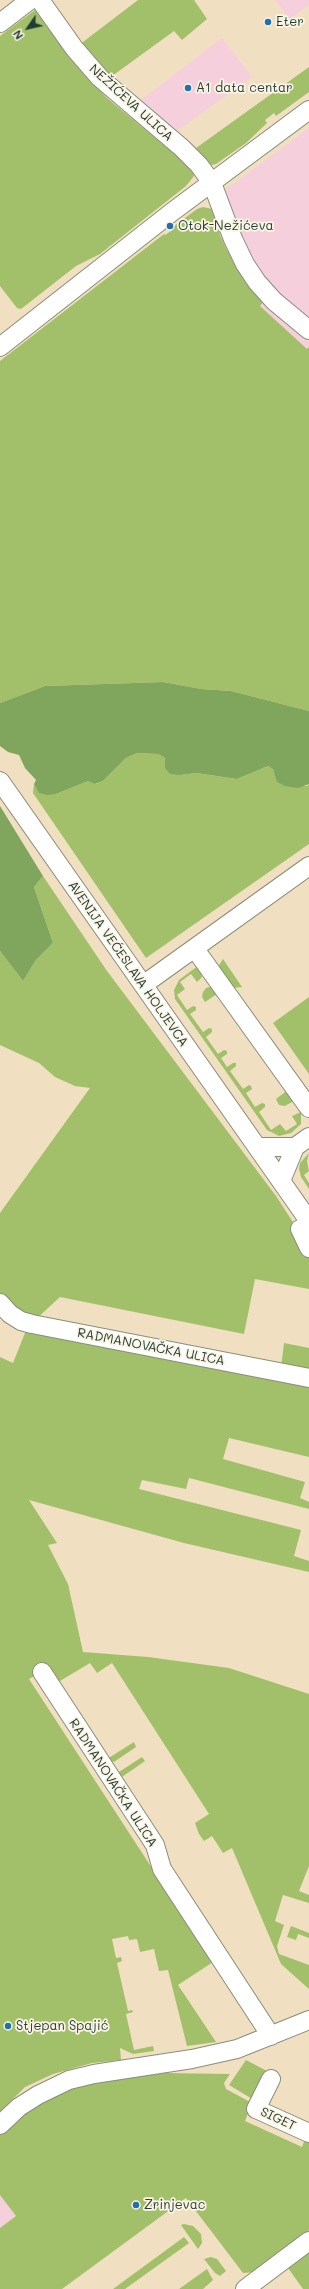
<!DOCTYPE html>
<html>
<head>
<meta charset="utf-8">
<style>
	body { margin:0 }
	#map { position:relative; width:309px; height:2289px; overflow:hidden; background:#f0e0c1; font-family:Mali,sans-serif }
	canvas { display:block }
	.north { position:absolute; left:8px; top:8px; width:40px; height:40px; -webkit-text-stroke:3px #fcf5e5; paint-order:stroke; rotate:236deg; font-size:11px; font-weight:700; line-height:16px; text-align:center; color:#1f3d34 }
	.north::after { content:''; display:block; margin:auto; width:14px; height:18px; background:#1f3d34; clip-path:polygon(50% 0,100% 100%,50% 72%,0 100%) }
</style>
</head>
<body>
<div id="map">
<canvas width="309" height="2289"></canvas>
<div class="north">N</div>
</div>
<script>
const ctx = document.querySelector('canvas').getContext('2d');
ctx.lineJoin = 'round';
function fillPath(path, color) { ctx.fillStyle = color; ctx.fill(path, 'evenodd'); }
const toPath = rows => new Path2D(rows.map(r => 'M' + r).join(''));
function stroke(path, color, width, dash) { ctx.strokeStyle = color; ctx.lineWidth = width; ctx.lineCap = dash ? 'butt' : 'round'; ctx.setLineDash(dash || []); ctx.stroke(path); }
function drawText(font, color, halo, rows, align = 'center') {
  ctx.font = font + ' Mali,sans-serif'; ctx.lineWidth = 3.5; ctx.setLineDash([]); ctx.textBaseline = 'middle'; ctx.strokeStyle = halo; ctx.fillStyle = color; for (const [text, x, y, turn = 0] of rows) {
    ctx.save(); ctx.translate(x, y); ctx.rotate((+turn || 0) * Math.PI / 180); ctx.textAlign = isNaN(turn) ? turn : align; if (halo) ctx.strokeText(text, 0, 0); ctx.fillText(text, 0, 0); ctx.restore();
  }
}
fillPath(toPath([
	[275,0,309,0,309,5,290,19],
	[222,38,252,77,174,133,137,103],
	[309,128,309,347,307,349,260,306,263,302,250,287,226,248,220,235,217,216,221,193],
	[0,2195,16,2216,0,2228]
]), '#f5cfdb');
fillPath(toPath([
	[138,0,194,0,207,19,182,40,174,31,108,79,79,45],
	[35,10,82,72,107,98,183,161,193,171,194,176,186,186,100,254,76,266,21,309,17,308,0,286,0,36],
	[309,67,309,92,276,116,274,113,265,120,267,123,246,143,216,164,212,165,204,159,174,133,176,131,196,148],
	[203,207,212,209,217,216,220,235,226,248,250,287,263,302,260,306,307,349,309,347,309,711,231,691,201,689,163,682,45,686,0,703,0,361,164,234,165,235,174,229,173,227,197,209],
	[137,753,158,754,165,758,165,768,181,775,196,773,237,779,268,766,273,769,278,782,307,786,309,784,309,844,146,958,33,793,34,784,39,792,56,794,88,781,96,784,103,781,126,758],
	[43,876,107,971,276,1196,298,1230,309,1256,309,1289,255,1279,244,1334,60,1297,35,1320,25,1318,0,1295,0,1213,90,1088,75,1086,55,1077,39,1063,0,1045,0,951,23,981,36,960,53,943,34,887],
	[223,959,242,987,232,988,218,967],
	[199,965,202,977,197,982,191,974,180,982,185,989,177,995,187,1010,193,1006,196,1007,196,1010,190,1014,203,1032,209,1028,212,1029,212,1032,206,1037,218,1054,224,1050,227,1051,227,1054,221,1058,227,1067,233,1063,236,1063,236,1066,230,1071,243,1089,249,1085,251,1086,252,1089,246,1093,255,1107,262,1103,265,1104,265,1107,259,1112,271,1130,280,1124,286,1131,297,1124,292,1116,301,1112,301,1124,291,1133,279,1136,267,1130,175,999,174,990,179,980],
	[213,986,220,992,205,1002,202,997,203,992,206,988],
	[309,997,309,1074,273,1023],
	[289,1089,293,1098,292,1102,285,1106,279,1105,276,1099],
	[309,1153,307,1161,309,1171,304,1175,309,1183,309,1189,301,1177,299,1169,300,1163],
	[27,1328,309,1382,309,1457,229,1438,223,1459,305,1482,300,1498,309,1502,309,1509,189,1478,186,1489,142,1480,139,1489,301,1530,294,1556,309,1561,309,1572,184,1543,29,1500,57,1543,48,1545,68,1584,83,1652,148,1657,229,1668,309,1694,309,1866,299,1891,309,1895,309,1903,283,1895,275,1921,284,1925,277,1946,279,1954,309,1965,309,1989,281,1964,232,1848,223,1853,212,1836,204,1841,199,1834,195,1823,209,1814,112,1663,97,1673,90,1663,60,1681,36,1675,29,1679,213,1962,178,1985,216,2042,187,2046,168,1970,159,1971,154,1949,140,1952,137,1939,129,1940,128,1936,112,1939,116,1958,121,1957,122,1961,117,1963,128,2011,132,2010,133,2012,126,2014,134,2050,153,2046,154,2051,133,2054,120,2048,121,2060,92,2063,53,2074,25,2087,0,2112,0,1357,13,1363],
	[284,1343,309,1348,309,1374,281,1368],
	[134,1742,136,1747,114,1762,107,1759],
	[142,1757,145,1761,119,1779,119,1772],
	[291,1926,309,1933,309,1938,298,1934,296,1940,287,1937],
	[246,2060,267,2071,254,2100,229,2085],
	[166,2073,230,2074,224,2083,226,2089,252,2103,245,2121,302,2147,305,2139,309,2142,309,2230,255,2272,243,2273,186,2198,62,2289,0,2289,0,2228,16,2216,0,2195,0,2134,25,2111,62,2089,103,2080],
	[184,2224,193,2226,201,2234,202,2243,198,2249,181,2225],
	[184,2237,189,2243,125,2289,113,2289],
	[309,2251,309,2289,303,2289,288,2268],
	[211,2257,217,2259,226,2271,220,2276,215,2273,204,2259],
	[207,2269,213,2280,203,2289,179,2289]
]), '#a1c069');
fillPath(toPath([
	[163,682,201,689,231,691,309,711,309,784,298,788,285,786,277,782,273,769,268,766,237,779,196,773,181,775,170,774,165,768,165,758,158,754,137,753,126,758,103,781,95,784,88,781,56,794,47,795,39,793,34,784,36,780,25,768,19,755,8,752,0,746,0,703,45,686],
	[0,806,43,876,34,887,53,943,36,960,23,981,0,951]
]), '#80a65d');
const minor = toPath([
	[40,0,74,48,100,78,182,148,199,165,212,183,233,239,245,264,257,282,274,301,309,330],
	[0,23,30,0],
	[0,347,172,212,309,110],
	[0,781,309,1221],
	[195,949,309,1108],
	[143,985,309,866],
	[257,1147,295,1147],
	[281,1181,295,1147,309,1137],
	[300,1229,309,1248],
	[0,1303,10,1314,21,1321,32,1324,309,1378],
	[42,1672,155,1845,162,1869,271,2036],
	[271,2079,256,2109,309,2133],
	[0,2125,19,2107,38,2095,69,2080,94,2074,192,2059,237,2049,309,2020],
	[245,2289,309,2241]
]);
stroke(minor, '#888e7a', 20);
stroke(minor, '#fff', 18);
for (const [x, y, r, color] of [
	[268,22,4,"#1f6fb2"],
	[188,88,4,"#1f6fb2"],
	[170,226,4,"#1f6fb2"],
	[8,2026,4,"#1f6fb2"],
	[136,2205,4,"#1f6fb2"]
]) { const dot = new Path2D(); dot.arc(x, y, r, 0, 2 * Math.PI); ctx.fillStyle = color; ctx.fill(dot); stroke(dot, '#fcf5e5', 1.5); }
drawText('13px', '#1f3d34', '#fcf5e5', [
	["Eter",276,22],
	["A1 data centar",196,88],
	["Otok-Nežićeva",178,226],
	["Stjepan Spajić",16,2026],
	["Zrinjevac",144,2205]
], 'left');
drawText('13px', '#1f3d34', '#fcf5e5', [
	["NEŽIĆEVA ULICA",131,103,42],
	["AVENIJA VEĆESLAVA HOLJEVCA",128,964,55],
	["RADMANOVAČKA ULICA",151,1347,11],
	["RADMANOVAČKA ULICA",113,1783,57],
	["SIGET",278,2119,25]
]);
</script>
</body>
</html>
